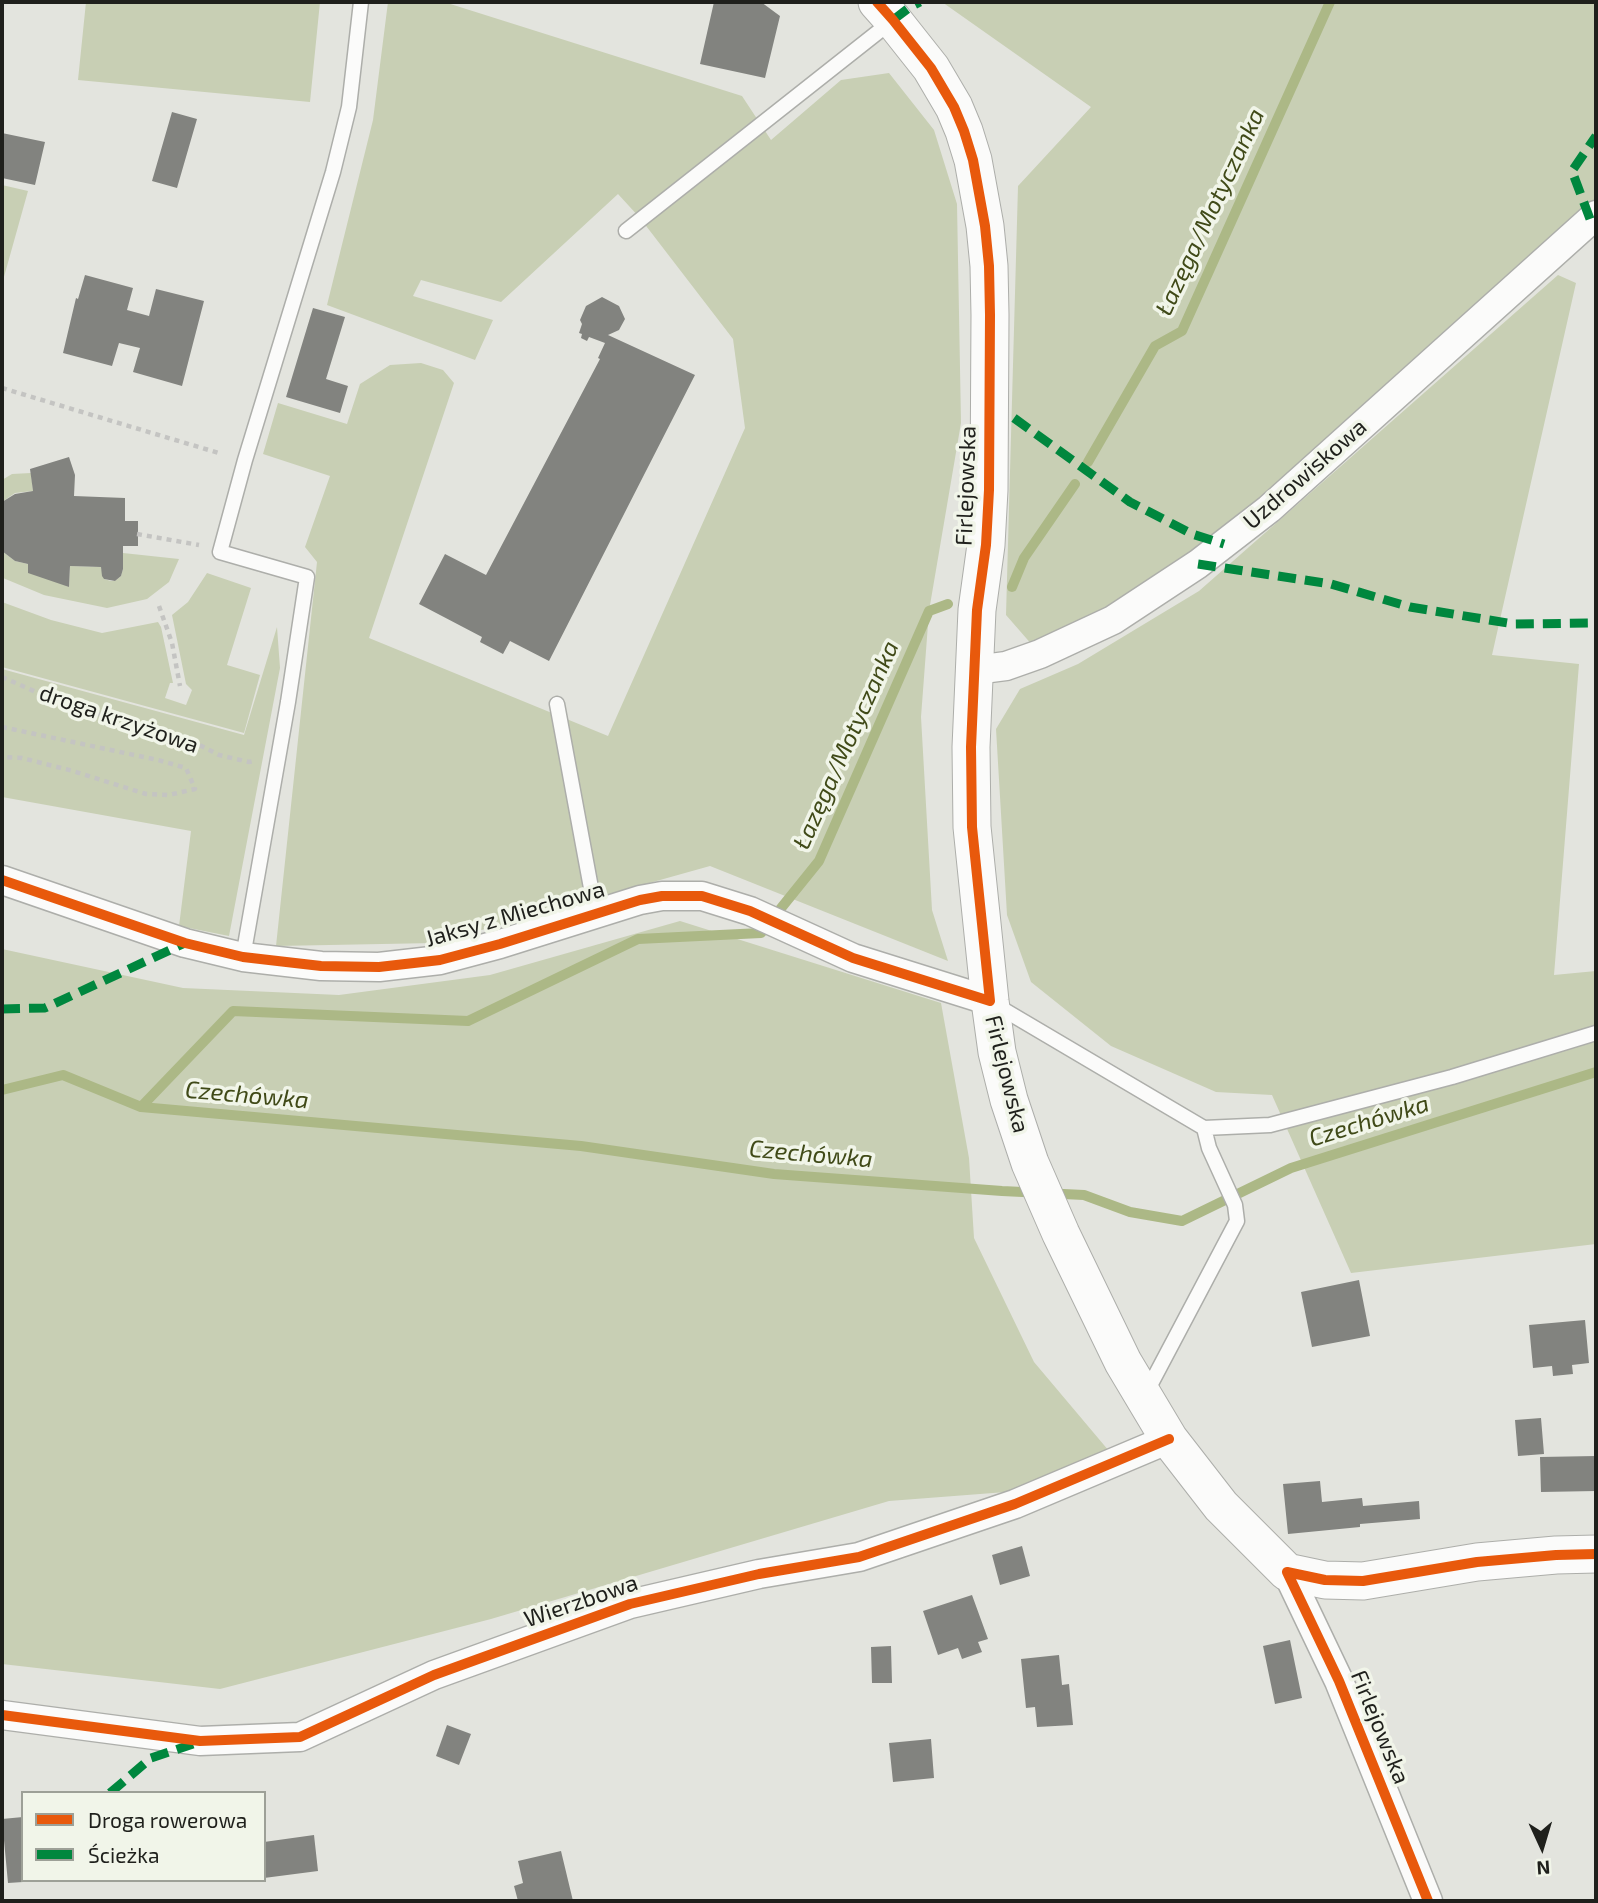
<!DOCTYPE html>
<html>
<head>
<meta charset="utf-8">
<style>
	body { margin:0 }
	#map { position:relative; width:1598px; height:1903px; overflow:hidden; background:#e3e4de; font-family:"Exo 2",sans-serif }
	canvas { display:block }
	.frame { position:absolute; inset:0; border:4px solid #1f201c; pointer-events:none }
	.legend { position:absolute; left:21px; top:1791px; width:245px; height:91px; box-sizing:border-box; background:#f1f5e9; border:2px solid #9da097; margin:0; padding:9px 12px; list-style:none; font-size:21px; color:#1f201c }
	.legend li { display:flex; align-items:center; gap:14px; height:35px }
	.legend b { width:35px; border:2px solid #9da097 }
	.north { position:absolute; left:1507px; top:1812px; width:70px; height:70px; -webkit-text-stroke:5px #f1f5e9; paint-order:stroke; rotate:176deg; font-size:19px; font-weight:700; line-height:28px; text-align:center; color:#1f201c }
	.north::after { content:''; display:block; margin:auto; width:24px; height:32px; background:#1f201c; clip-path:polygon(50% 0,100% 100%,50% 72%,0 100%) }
</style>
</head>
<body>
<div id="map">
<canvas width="1598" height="1903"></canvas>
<div class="frame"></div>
<ul class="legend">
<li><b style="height:9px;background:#e8590c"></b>Droga rowerowa</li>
<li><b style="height:9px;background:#00873e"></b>Ścieżka</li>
</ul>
<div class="north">N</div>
</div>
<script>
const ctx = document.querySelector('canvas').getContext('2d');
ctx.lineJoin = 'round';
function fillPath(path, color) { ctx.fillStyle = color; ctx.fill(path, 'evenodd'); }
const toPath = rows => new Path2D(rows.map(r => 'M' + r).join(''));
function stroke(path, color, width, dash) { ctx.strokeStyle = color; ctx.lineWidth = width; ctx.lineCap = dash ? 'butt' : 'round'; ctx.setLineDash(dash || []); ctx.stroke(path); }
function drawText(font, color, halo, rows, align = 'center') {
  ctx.font = font + ' "Exo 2",sans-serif'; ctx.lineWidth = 7; ctx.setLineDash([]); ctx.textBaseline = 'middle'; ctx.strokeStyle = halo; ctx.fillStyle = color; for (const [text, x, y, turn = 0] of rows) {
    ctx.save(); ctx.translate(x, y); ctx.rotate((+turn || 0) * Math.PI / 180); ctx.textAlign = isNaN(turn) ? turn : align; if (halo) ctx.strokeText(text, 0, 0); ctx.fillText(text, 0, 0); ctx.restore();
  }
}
fillPath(toPath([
	[86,2,320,2,310,102,78,80],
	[388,2,444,2,742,96,771,140,841,80,889,73,934,130,957,204,961,423,929,611,921,717,932,910,948,961,710,866,435,943,276,946,317,562,305,547,330,476,263,454,278,403,347,424,360,384,390,365,421,363,443,370,454,383,369,638,608,736,745,428,733,339,640,218,618,194,501,302,421,280,413,296,493,320,475,360,327,305,373,120],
	[942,2,1596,2,1596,215,1269,509,1040,654,1006,615,1018,186,1091,107],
	[2,185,28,191,2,284],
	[1558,275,1576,283,1492,655,1579,664,1554,975,1596,971,1596,1244,1351,1273,1272,1095,1216,1092,1111,1046,1031,982,1007,915,996,729,1020,689,1078,664,1199,591],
	[31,473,33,491,15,493,2,502,2,480,12,474],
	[2,551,15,561,28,564,69,587,70,566,101,567,104,579,111,581,115,581,121,576,123,569,123,553,179,559,169,582,147,599,107,608,44,595,3,578],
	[207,573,251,588,227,665,260,675,244,733,2,667,2,602,51,620,102,633,158,622,161,627,173,683,170,683,165,698,186,705,192,690,186,684,172,615,188,602],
	[277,627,280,668,229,936,179,926,191,831,2,797,2,669,244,735],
	[680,921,941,1003,969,1158,974,1238,1034,1362,1109,1451,1006,1492,889,1501,491,1619,220,1689,2,1664,2,949,183,988,339,995,490,975]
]), '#c8cfb4');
stroke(toPath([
	[1088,462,1155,346,1182,331,1330,2],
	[1012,587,1024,558,1075,484],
	[2,1090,63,1075,141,1107,581,1146,774,1174,1002,1191,1084,1195,1130,1212,1182,1221,1291,1168,1596,1072],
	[141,1107,233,1011,468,1021,638,939,761,933,819,861,929,611,948,604]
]), '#acb886', 10);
fillPath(toPath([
	[714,2,761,2,780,16,765,78,700,64],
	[172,112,197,119,177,188,152,181],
	[2,133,45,142,35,185,2,178],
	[85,275,133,288,127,310,149,316,156,289,204,301,182,386,133,372,140,348,119,343,112,366,63,353,76,298,78,299],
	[602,297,619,306,625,319,619,330,608,335,695,375,549,661,510,641,503,654,480,642,482,637,419,604,445,554,486,575,600,359,598,358,605,343,589,337,587,341,581,338,582,334,579,333,582,324,580,320,586,306],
	[313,308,345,317,326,379,348,386,340,413,286,397],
	[69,457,75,475,74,496,125,498,125,521,138,521,138,546,123,546,123,569,121,576,115,581,104,579,102,576,101,567,70,566,69,587,28,573,28,564,15,561,2,551,2,502,15,494,33,491,30,469],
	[1359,1280,1370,1336,1312,1347,1301,1292],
	[1585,1320,1589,1363,1572,1365,1573,1374,1553,1376,1552,1366,1533,1368,1529,1325],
	[1541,1418,1544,1454,1518,1456,1515,1420],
	[1596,1456,1596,1491,1541,1492,1540,1457],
	[1320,1481,1322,1502,1362,1498,1363,1506,1419,1501,1420,1519,1360,1524,1360,1527,1288,1534,1283,1484],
	[1022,1546,1030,1576,1000,1585,992,1555],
	[972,1595,988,1639,978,1642,982,1652,962,1659,958,1648,938,1655,923,1611],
	[1290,1640,1302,1698,1275,1704,1263,1646],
	[891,1646,892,1683,872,1683,871,1647],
	[1059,1655,1062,1685,1069,1684,1073,1725,1037,1727,1035,1707,1026,1708,1021,1659],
	[447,1725,471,1734,459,1765,436,1756],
	[931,1739,934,1778,893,1782,889,1743],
	[23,1817,23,1882,8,1883,2,1819],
	[314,1835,318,1871,264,1878,264,1842],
	[561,1851,573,1901,518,1901,514,1886,523,1883,518,1861]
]), '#82837f');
const service = toPath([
	[626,231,892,21],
	[557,704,596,915],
	[243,957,288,702,307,577,220,552,245,460,333,172,349,107,361,2],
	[994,1004,1204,1128,1270,1125,1452,1077,1596,1033],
	[1145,1395,1237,1221,1235,1205,1209,1148,1204,1128]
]);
const minor = toPath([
	[975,670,1006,666,1040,654,1113,620,1198,564,1269,509,1596,215],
	[2,880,185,943,243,957,321,966,379,967,440,960,500,944,640,900,662,896,702,896,750,911,853,958,990,1001],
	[1287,1572,1339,1681,1428,1901],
	[2,1715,200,1741,300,1737,434,1675,630,1604,759,1574,859,1557,1015,1504,1169,1439]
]);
const tertiary = toPath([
	[877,2,893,20,931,68,954,107,964,131,973,160,985,226,989,266,990,315,989,490,986,545,977,610,971,747,972,827,990,1001,997,1052,1009,1100,1030,1163,1061,1234,1123,1362,1169,1439,1221,1506,1287,1572,1325,1580,1363,1581,1477,1562,1556,1555,1596,1554]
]);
stroke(service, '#adaeaa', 17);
stroke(minor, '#adaeaa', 31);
stroke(tertiary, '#adaeaa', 39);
stroke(toPath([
	[2,388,222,454],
	[137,534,199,545],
	[159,606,172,643,180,686],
	[2,677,68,706,186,738,219,755,249,762,254,761],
	[2,727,158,760,186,768,195,789,169,795,146,794,73,771,22,758,2,757]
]), '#c4c4c2', 4.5, [5, 5]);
stroke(service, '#fbfbfa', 14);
stroke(minor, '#fbfbfa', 28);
stroke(tertiary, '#fbfbfa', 37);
stroke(toPath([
	[893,20,910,7,920,2],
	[1590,219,1572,171,1596,136],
	[1014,418,1130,502,1192,534,1224,544],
	[1198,564,1331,584,1410,607,1514,624,1596,623],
	[2,1009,45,1008,185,943],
	[110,1793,151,1758,193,1744]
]), '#00873e', 9, [18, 9]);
stroke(toPath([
	[2,880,185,943,243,957,321,966,379,967,440,960,500,944,640,900,662,896,702,896,750,911,853,958,990,1001,972,827,971,747,977,610,986,545,989,490,990,315,989,266,985,226,973,160,964,131,954,107,931,68,893,20,877,2],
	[1287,1572,1339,1681,1428,1901],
	[1287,1572,1325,1580,1363,1581,1477,1562,1556,1555,1596,1554],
	[2,1715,200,1741,300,1737,434,1675,630,1604,759,1574,859,1557,1015,1504,1169,1439]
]), '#e8590c', 10);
drawText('23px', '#1f201c', '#f1f5e9', [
	["Uzdrowiskowa",1305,474,-41],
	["Firlejowska",966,486,-88],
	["droga krzyżowa",119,719,19],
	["Jaksy z Miechowa",515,914,-16],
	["Firlejowska",1007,1074,76],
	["Wierzbowa",581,1601,-19],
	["Firlejowska",1380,1727,68]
]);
drawText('italic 24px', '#404a18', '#f1f5e9', [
	["Łazęga/Motyczanka",1210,212,-65],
	["Łazęga/Motyczanka",846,745,-66],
	["Czechówka",247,1095,5],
	["Czechówka",1369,1121,-17],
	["Czechówka",811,1154,5]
]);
</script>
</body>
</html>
